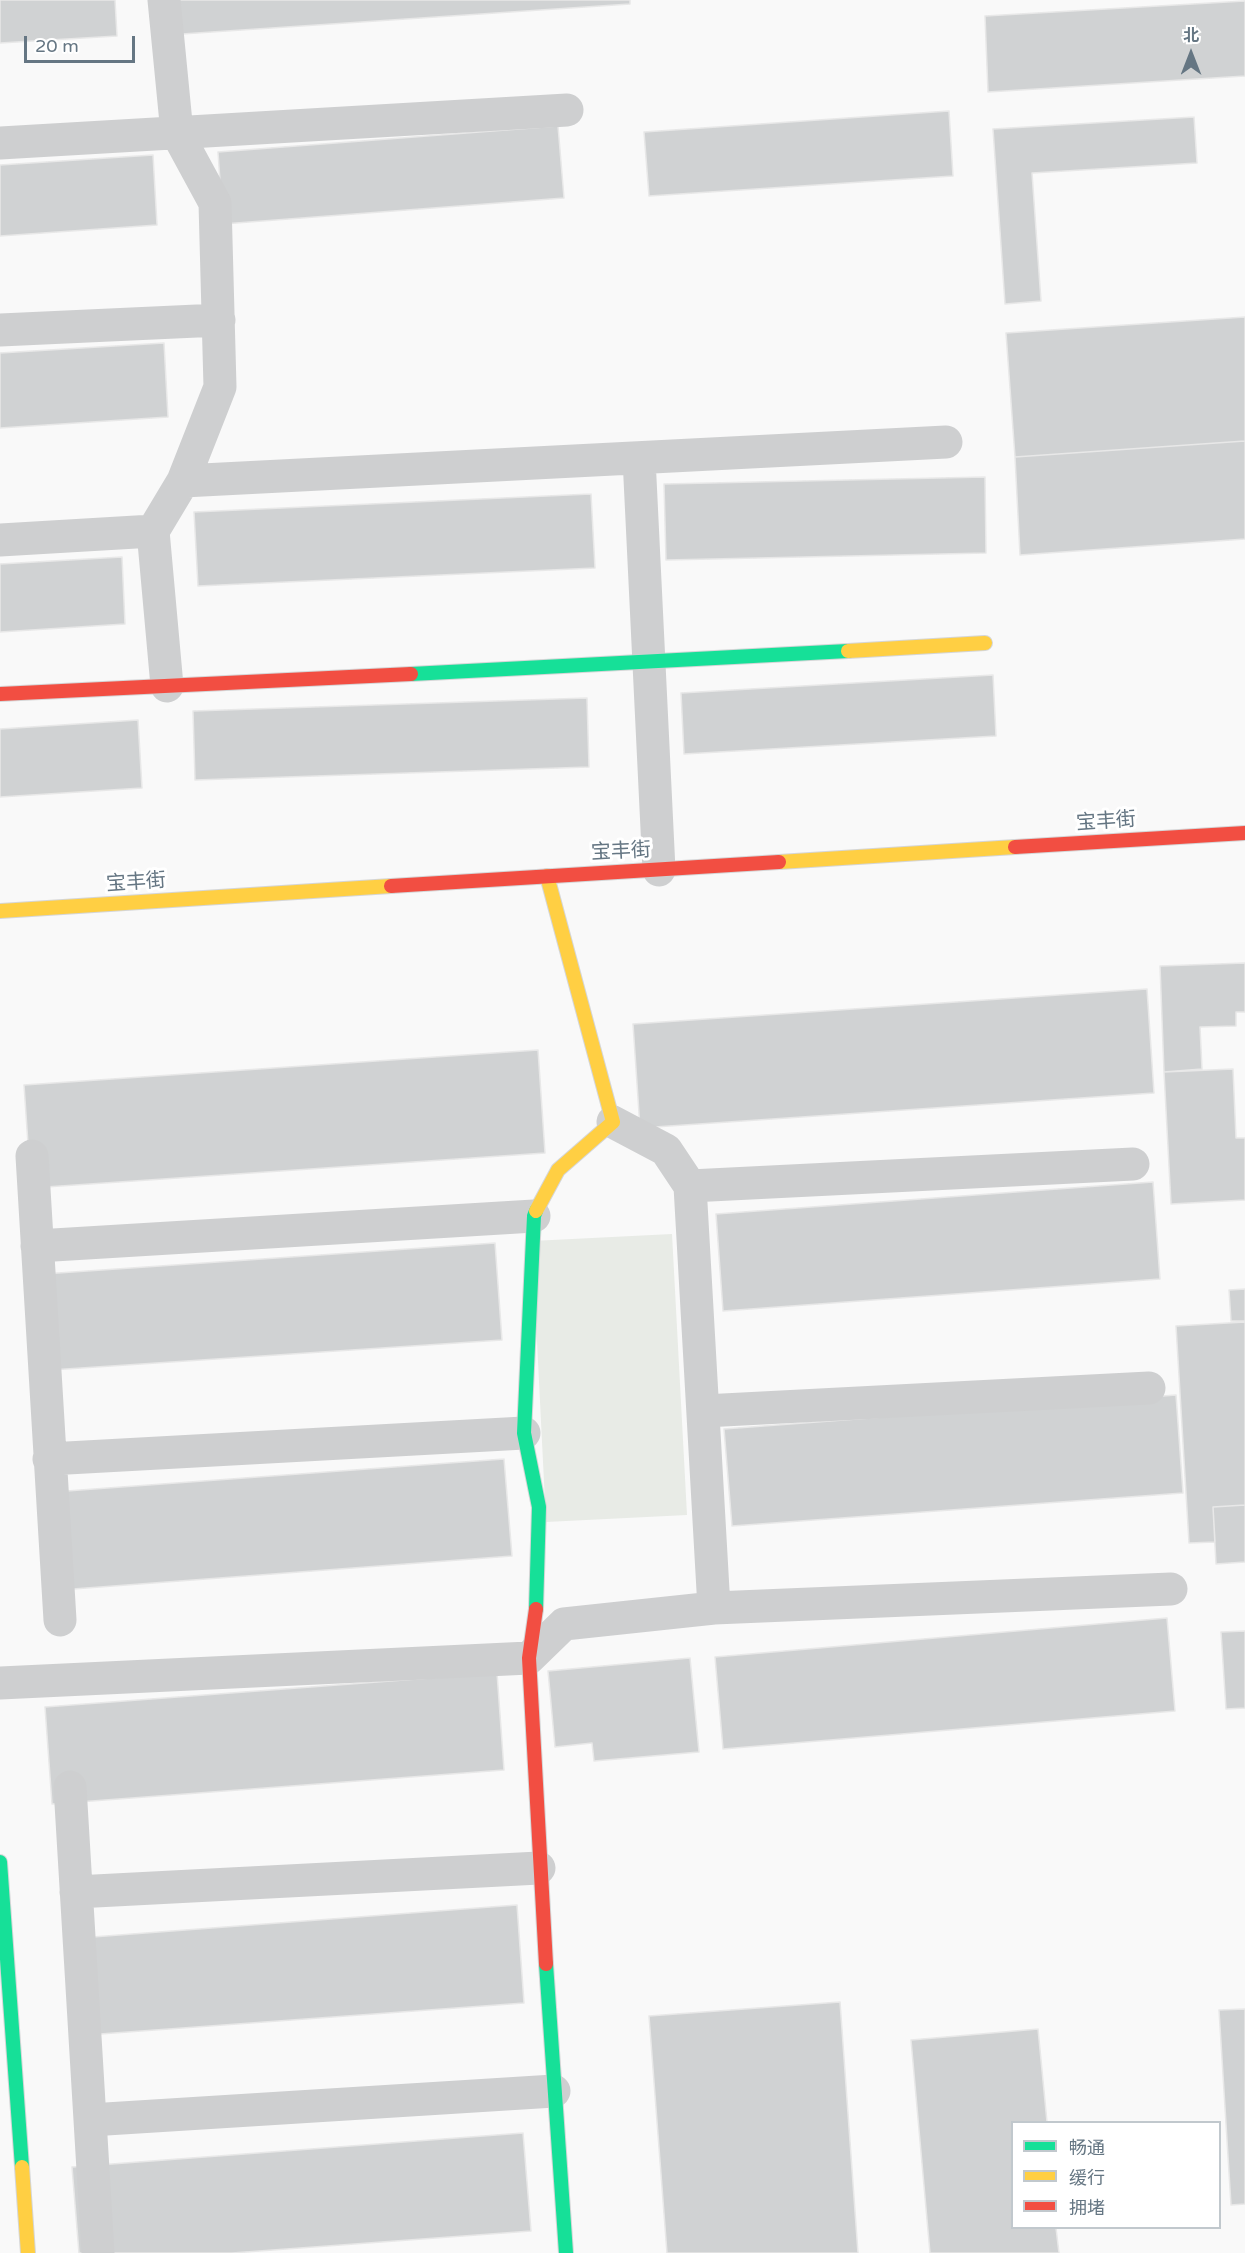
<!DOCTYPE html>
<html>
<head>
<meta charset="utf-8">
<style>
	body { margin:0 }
	#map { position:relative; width:1245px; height:2253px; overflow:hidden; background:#f9f9f9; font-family:"Varela Round","Noto Sans SC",sans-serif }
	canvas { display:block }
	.legend { position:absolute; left:1011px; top:2121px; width:210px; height:108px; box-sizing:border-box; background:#fff; border:2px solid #c1c8cd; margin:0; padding:8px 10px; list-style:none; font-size:18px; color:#657683 }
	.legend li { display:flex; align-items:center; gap:12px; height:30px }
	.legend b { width:30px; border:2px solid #c1c8cd }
	.north { position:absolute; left:1161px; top:24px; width:60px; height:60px; -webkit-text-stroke:4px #fff; paint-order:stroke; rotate:0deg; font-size:16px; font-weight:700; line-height:24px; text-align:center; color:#657683 }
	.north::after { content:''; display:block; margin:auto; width:21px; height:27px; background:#657683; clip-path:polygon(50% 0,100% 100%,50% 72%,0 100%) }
	.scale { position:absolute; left:24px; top:36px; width:111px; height:27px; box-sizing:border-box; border:3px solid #657683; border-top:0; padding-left:8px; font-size:18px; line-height:21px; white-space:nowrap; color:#657683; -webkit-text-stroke:4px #fff; paint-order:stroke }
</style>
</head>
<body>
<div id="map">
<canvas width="1245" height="2253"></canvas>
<ul class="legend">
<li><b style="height:8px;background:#16e098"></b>畅通</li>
<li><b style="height:8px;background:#ffcf43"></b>缓行</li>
<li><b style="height:8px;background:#f24e42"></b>拥堵</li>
</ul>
<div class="north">北</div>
<div class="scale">20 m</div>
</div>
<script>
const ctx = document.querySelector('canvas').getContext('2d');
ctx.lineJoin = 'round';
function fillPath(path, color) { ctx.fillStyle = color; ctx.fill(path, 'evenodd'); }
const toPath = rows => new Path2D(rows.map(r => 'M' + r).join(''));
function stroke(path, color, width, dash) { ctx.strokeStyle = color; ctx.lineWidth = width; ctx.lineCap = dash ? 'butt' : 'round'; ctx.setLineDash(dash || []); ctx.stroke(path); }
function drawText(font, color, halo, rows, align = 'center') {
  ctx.font = font + ' "Varela Round","Noto Sans SC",sans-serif'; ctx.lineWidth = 6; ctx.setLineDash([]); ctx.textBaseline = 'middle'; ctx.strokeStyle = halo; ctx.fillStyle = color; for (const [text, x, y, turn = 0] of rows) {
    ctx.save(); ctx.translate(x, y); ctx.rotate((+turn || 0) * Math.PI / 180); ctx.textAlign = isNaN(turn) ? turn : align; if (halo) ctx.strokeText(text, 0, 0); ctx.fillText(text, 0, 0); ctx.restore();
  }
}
fillPath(toPath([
	[672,1234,687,1515,546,1522,532,1241]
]), '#e8ebe6');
const building = toPath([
	[0,0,115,0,117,36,0,43,0,0],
	[165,0,630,0,630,4,167,35,165,0],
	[1245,1,1245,76,988,92,985,16,1245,1],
	[949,111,953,176,649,196,644,132,949,111],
	[1194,117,1197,163,1032,173,1041,301,1005,304,993,129,1194,117],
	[558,126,564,198,223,224,218,152,558,126],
	[153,155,157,225,0,236,0,165,153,155],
	[1245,317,1245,441,1015,457,1006,333,1245,317],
	[164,343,168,417,0,428,0,353,164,343],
	[1245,441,1245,539,1020,555,1015,457,1245,441],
	[985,477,986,553,666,560,664,484,985,477],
	[591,494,595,568,198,586,194,512,591,494],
	[122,557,125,624,0,632,0,564,122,557],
	[993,675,996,736,684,754,681,693,993,675],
	[587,698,589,767,195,780,193,711,587,698],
	[138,720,142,788,0,797,0,729,138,720],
	[1245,963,1245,1012,1236,1012,1236,1026,1200,1027,1202,1069,1164,1072,1160,966,1245,963],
	[1147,989,1154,1093,640,1128,633,1024,1147,989],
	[538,1050,545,1153,31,1188,24,1085,538,1050],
	[1233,1069,1236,1138,1245,1138,1245,1200,1171,1204,1164,1072,1233,1069],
	[1153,1182,1160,1279,723,1311,716,1214,1153,1182],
	[495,1243,502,1340,36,1371,29,1275,495,1243],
	[1245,1289,1245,1321,1231,1321,1229,1290,1245,1289],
	[1245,1322,1245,1505,1213,1507,1215,1542,1189,1543,1176,1326,1245,1322],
	[1176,1395,1183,1493,732,1526,724,1429,1176,1395],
	[504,1459,512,1556,60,1590,53,1492,504,1459],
	[1245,1505,1245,1562,1216,1564,1213,1507,1245,1505],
	[1167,1618,1175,1711,723,1749,715,1657,1167,1618],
	[1245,1631,1245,1708,1226,1709,1221,1632,1245,1631],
	[690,1658,699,1752,594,1761,592,1743,555,1747,548,1671,690,1658],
	[497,1673,504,1770,52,1804,45,1707,497,1673],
	[517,1905,524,2003,73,2036,66,1939,517,1905],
	[840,2002,858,2253,667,2253,649,2016,840,2002],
	[1245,2009,1245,2204,1231,2205,1219,2010,1245,2009],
	[1038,2029,1047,2122,1012,2122,1012,2228,1056,2228,1059,2253,930,2253,911,2040,1038,2029],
	[523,2133,531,2231,232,2253,79,2253,72,2167,523,2133]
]);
fillPath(building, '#d0d2d3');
stroke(building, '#e8e8e8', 1.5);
const fast = toPath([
	[411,674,848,651],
	[536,1609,539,1507,524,1433,534,1216,536,1211],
	[0,1862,22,2167],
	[546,1964,566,2253]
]);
const slow = toPath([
	[848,651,985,643],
	[779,862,1015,847],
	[0,911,391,886],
	[536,1211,558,1170,613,1122,547,876],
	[22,2167,28,2253]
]);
const jam = toPath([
	[0,694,411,674],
	[1015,847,1245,833],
	[391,886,779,862],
	[536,1609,529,1658,546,1964]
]);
stroke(fast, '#d5d6d7', 16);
stroke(slow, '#d5d6d7', 16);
stroke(jam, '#d5d6d7', 16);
stroke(toPath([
	[164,0,177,133,215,203,220,387,183,481],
	[0,143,567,110],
	[0,330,219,320],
	[639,458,659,870],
	[153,531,167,686],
	[0,540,153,531,183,481,946,442],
	[32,1156,60,1620],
	[690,1186,1133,1164],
	[37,1246,534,1216],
	[704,1411,1149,1388],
	[49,1459,524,1433],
	[714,1608,1171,1589],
	[0,1683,529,1658,564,1624,714,1608,690,1186,666,1150,613,1122],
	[70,1787,98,2253],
	[76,1892,539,1868],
	[90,2120,554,2091]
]), '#cecfd0', 33);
stroke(fast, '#16e098', 14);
stroke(slow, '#ffcf43', 14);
stroke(jam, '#f24e42', 14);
drawText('20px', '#657683', '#fff', [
	["宝丰街",1106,822,-4],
	["宝丰街",621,852,-3],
	["宝丰街",136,883,-4]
]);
</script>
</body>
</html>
